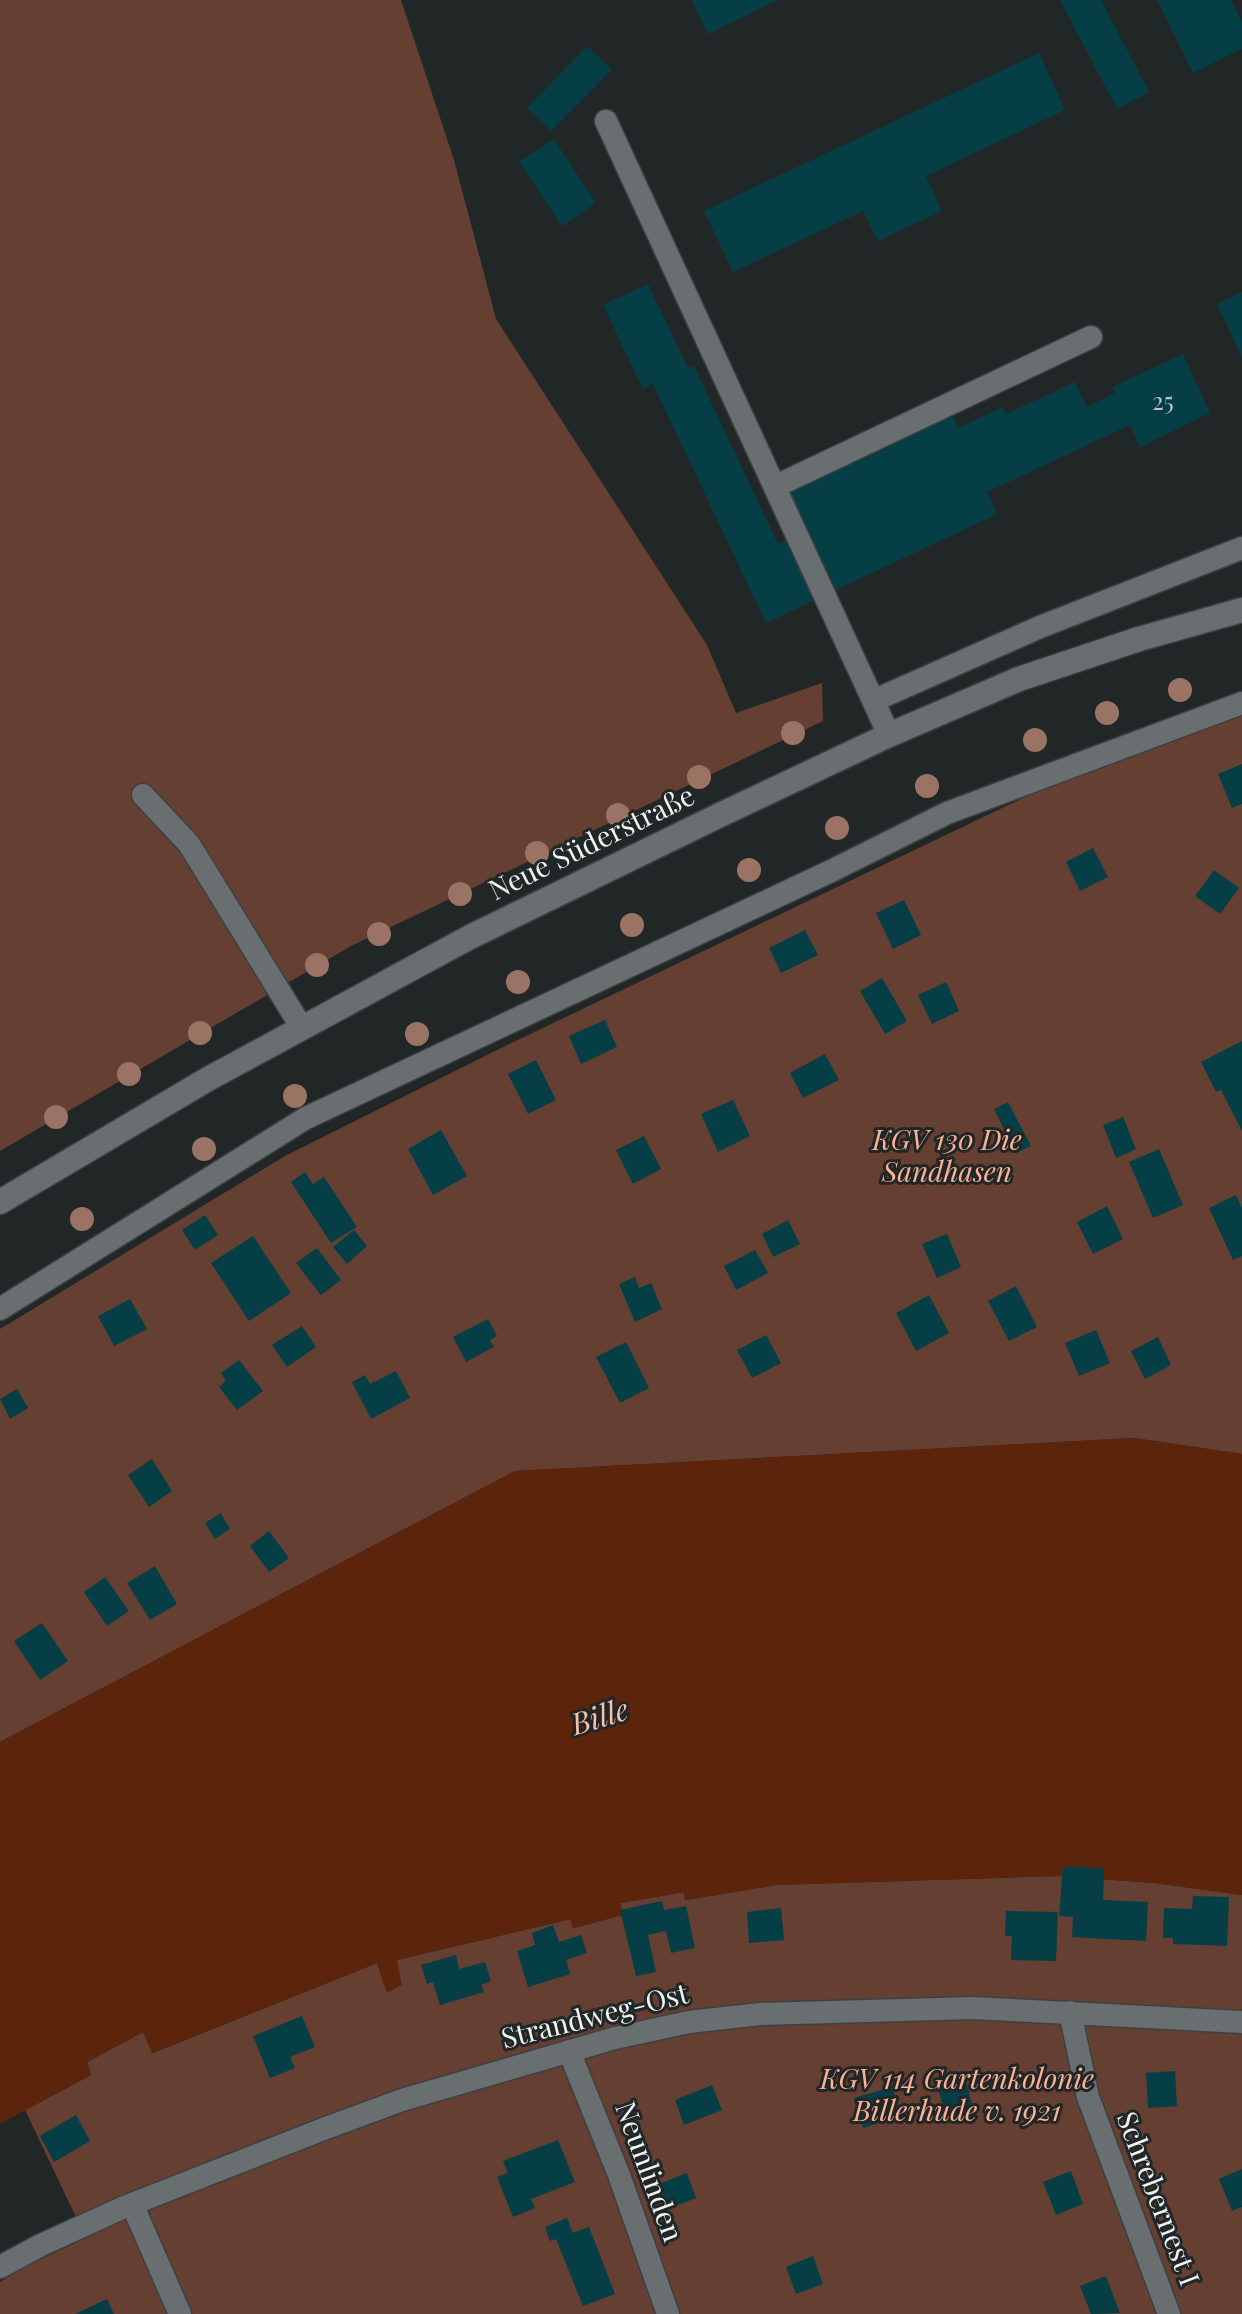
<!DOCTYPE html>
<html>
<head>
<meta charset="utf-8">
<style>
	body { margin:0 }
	canvas { display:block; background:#212627 }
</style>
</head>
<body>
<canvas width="1242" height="2314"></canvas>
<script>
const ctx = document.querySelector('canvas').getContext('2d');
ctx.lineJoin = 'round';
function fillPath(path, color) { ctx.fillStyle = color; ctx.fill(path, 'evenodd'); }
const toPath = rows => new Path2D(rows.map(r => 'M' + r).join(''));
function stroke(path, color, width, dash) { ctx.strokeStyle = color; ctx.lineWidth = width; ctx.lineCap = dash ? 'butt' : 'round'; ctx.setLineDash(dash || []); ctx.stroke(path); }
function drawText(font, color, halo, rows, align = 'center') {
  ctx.font = font + ' "Playfair Display",serif'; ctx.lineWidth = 6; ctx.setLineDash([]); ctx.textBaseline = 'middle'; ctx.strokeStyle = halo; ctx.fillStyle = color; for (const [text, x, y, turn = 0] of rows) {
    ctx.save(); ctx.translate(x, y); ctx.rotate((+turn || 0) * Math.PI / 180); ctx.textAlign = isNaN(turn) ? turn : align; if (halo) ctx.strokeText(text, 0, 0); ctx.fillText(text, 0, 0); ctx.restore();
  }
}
fillPath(toPath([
	[0,0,401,0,454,160,496,319,707,645,736,713,822,683,823,721,351,946,0,1151],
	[1242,715,1242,1454,1134,1438,515,1471,0,1742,0,1329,285,1156,499,1049,1048,786],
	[1059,1876,1155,1883,1242,1895,1242,2314,0,2314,0,2282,22,2268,86,2238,25,2110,91,2075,87,2062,143,2032,153,2053,377,1963,387,1993,397,1960,571,1919,574,1928,622,1915,620,1903,684,1892,686,1900,776,1885]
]), '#643f32');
fillPath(toPath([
	[1134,1438,1242,1454,1242,1895,1155,1883,1059,1876,776,1885,685,1900,683,1892,620,1903,623,1915,573,1928,570,1919,397,1960,402,1985,387,1993,377,1963,152,2053,143,2032,87,2062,91,2075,0,2124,0,1742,515,1471]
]), '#5d240c');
fillPath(toPath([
	[692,0,778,0,708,34],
	[1060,0,1101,0,1149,92,1117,109],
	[1157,0,1231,0,1242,22,1242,49,1193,73],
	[587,46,612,69,551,131,527,108],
	[1039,53,1065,110,926,176,942,211,878,241,863,211,733,272,704,211],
	[554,139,596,203,562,226,519,162],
	[648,284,688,368,694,366,778,544,806,530,785,485,949,408,958,428,1003,407,1006,414,1075,382,1087,407,1115,393,1112,387,1183,354,1210,413,1140,447,1130,425,987,492,997,514,766,623,653,384,643,389,603,305],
	[1242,292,1242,357,1217,304],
	[1242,764,1242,804,1232,808,1218,774],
	[1093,848,1108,877,1080,891,1066,862],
	[1214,870,1239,888,1220,914,1195,896],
	[904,900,921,935,893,949,876,913],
	[805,930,818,955,781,973,769,948],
	[882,978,907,1021,885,1034,860,991],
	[946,982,959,1011,932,1024,918,995],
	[605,1020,617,1047,581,1064,569,1036],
	[1242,1041,1242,1131,1221,1090,1216,1092,1201,1062],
	[825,1054,839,1080,803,1098,790,1073],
	[536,1060,556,1100,528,1114,508,1074],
	[733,1100,750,1136,718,1152,701,1114],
	[1008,1102,1031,1146,1016,1153,994,1109],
	[1123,1117,1136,1149,1116,1158,1103,1125],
	[441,1130,467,1176,433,1195,408,1149],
	[644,1136,661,1169,633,1184,616,1150],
	[1159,1149,1183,1205,1153,1218,1129,1162],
	[305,1172,313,1184,324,1177,357,1227,331,1243,291,1182],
	[1236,1195,1242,1208,1242,1256,1233,1260,1209,1208],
	[1107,1206,1123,1239,1093,1254,1077,1222],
	[205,1215,218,1235,195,1250,182,1230],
	[788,1220,800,1244,773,1257,762,1234],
	[354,1230,367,1246,347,1264,333,1247],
	[947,1234,961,1267,937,1278,922,1244],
	[253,1236,291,1293,249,1321,211,1263],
	[317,1248,341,1280,321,1295,296,1263],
	[755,1250,768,1273,736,1290,724,1266],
	[635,1277,639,1288,651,1283,662,1309,635,1322,619,1284],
	[1016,1286,1037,1327,1009,1341,988,1301],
	[929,1295,949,1333,916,1351,896,1313],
	[130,1299,147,1329,114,1346,98,1316],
	[488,1319,497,1336,490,1340,494,1347,466,1362,453,1337],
	[302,1326,316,1347,287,1367,272,1345],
	[1096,1330,1110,1363,1079,1376,1065,1343],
	[766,1335,781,1363,752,1378,737,1350],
	[1158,1337,1171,1365,1145,1379,1131,1351],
	[626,1342,649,1388,620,1403,596,1357],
	[239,1360,263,1391,237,1410,219,1387,226,1381,221,1373],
	[396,1371,410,1398,371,1419,352,1382,365,1375,370,1384],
	[17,1389,28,1408,10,1419,0,1399],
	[152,1459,172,1491,149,1507,128,1475],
	[221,1513,230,1529,215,1539,205,1523],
	[269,1531,289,1558,269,1572,250,1546],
	[155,1566,177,1604,150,1620,127,1583],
	[105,1577,129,1611,107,1626,84,1592],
	[42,1623,68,1661,40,1680,14,1641],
	[1063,1866,1104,1868,1103,1900,1148,1902,1146,1941,1072,1937,1073,1917,1059,1916],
	[1193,1896,1229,1897,1227,1946,1173,1944,1173,1938,1163,1938,1164,1908,1192,1909],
	[662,1901,664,1910,686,1906,695,1948,671,1953,666,1931,648,1935,656,1972,636,1976,620,1910],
	[781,1908,784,1940,749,1943,747,1912],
	[1006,1911,1058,1912,1056,1961,1011,1960,1012,1936,1005,1936],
	[553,1925,559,1942,581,1935,587,1953,566,1960,570,1974,528,1987,517,1951,535,1945,532,1933],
	[456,1955,459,1969,485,1962,491,1981,481,1985,484,1992,440,2005,433,1982,427,1984,421,1965],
	[302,2016,315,2047,290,2057,295,2068,270,2078,253,2036],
	[1175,2071,1177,2106,1148,2108,1146,2073],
	[965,2076,974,2113,947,2121,937,2084],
	[712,2085,722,2110,684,2125,675,2100],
	[892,2087,901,2116,863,2128,854,2098],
	[76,2115,90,2141,54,2162,40,2136],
	[558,2140,575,2182,531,2199,535,2208,513,2217,497,2177,508,2173,503,2161],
	[1242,2169,1242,2207,1232,2211,1219,2179],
	[1071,2171,1083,2204,1056,2215,1043,2182],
	[687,2173,696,2198,668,2209,659,2184],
	[567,2218,573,2233,589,2227,615,2294,583,2306,556,2239,550,2241,545,2227],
	[813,2256,823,2284,796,2294,786,2267],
	[1106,2276,1120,2313,1091,2314,1080,2286],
	[107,2299,114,2314,75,2314]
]), '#063e45');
const lane = toPath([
	[606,121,889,735],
	[776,486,1091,337],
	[875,700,1040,627,1242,548],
	[143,795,189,844,302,1028],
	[0,1309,306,1118,831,871,947,813,1242,703],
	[1070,2012,1088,2097,1169,2314],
	[569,2051,619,2175,668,2314],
	[132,2204,180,2314],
	[0,2267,41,2245,122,2208,326,2128,402,2100,615,2038,689,2022,760,2014,973,2008,1242,2022]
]);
const street = toPath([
	[0,1202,208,1079,470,937,720,815,889,735,1019,679,1139,639,1242,610]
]);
stroke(lane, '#3d4142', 25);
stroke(street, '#3d4142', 27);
stroke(lane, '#696f70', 22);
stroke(street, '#696f70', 24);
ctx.fillStyle = '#9a7364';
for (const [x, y] of [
	[1180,690],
	[1107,713],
	[793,733],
	[1035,740],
	[699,777],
	[927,786],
	[618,815],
	[837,828],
	[537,853],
	[749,870],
	[460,894],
	[632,925],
	[379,934],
	[317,965],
	[518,982],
	[200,1033],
	[417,1034],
	[129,1074],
	[295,1096],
	[56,1117],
	[204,1149],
	[82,1219]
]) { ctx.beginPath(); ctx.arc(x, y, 12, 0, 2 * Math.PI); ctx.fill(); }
drawText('24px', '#b6c6c8', null, [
	["25",1163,403]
]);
drawText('28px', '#f0f3f4', '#212627', [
	["Neue Süderstraße",592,844,-26],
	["Strandweg-Ost",595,2017,-14],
	["Neunlinden",648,2172,70],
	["Schrebernest I",1157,2199,69]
]);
drawText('italic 28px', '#fdb296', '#212627', [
	["KGV 130 Die",947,1141],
	["Sandhasen",947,1173],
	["KGV 114 Gartenkolonie",957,2080],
	["Billerhude v. 1921",957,2112]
]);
drawText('italic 30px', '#f8bfaa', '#212627', [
	["Bille",600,1718,-17]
]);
</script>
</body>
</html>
